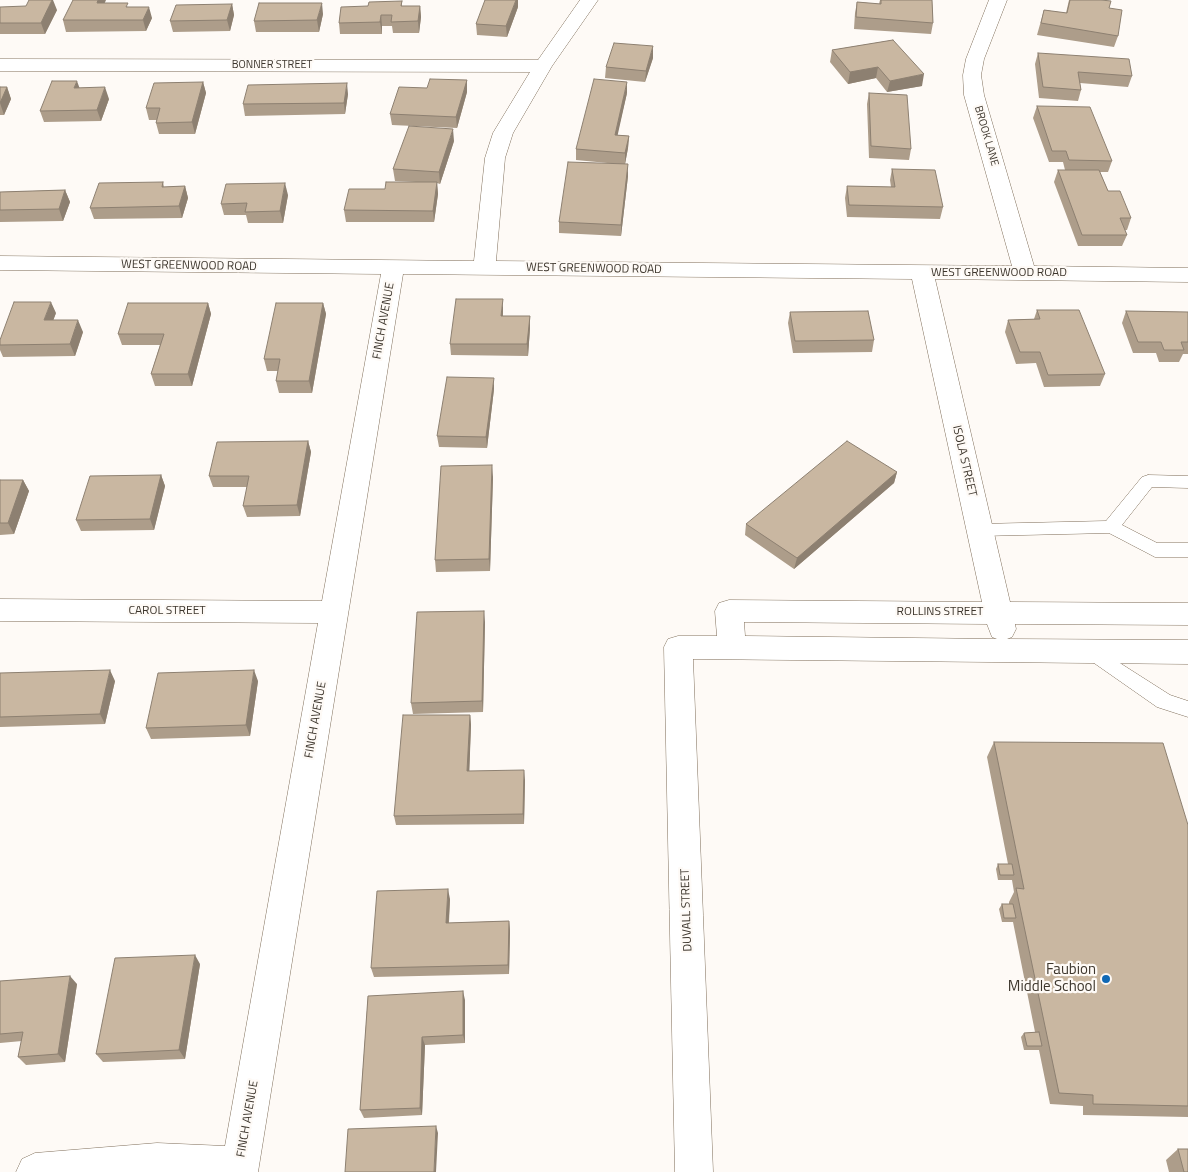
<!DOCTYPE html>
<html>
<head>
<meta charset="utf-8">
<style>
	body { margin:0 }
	canvas { display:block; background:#fefaf6 }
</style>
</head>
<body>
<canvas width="1188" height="1172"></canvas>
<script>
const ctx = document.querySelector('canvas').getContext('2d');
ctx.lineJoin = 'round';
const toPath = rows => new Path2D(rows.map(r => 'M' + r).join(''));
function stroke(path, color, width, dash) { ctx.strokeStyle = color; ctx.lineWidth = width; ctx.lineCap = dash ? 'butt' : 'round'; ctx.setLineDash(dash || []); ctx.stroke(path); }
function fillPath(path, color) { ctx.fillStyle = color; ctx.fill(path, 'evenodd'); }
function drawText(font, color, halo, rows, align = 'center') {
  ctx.font = font + ' "Titillium Web",sans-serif'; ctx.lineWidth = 4.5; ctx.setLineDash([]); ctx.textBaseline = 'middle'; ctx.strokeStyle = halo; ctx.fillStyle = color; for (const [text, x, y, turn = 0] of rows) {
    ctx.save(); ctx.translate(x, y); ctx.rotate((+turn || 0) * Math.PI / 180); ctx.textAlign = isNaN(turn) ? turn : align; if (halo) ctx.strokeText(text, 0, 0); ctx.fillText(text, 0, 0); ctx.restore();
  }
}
const lane = toPath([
	[1148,475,1188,476,1188,488,1152,487,1122,525,1157,543,1188,543,1188,557,1155,557,1109,533,980,536,974,534,972,530,974,526,980,524,1106,521,1142,477,1148,475],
	[1090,644,1170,695,1188,701,1188,717,1157,707,1084,656,1081,651,1084,646,1090,644]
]);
const street = toPath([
	[580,0,598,0,552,66,513,133,505,158,496,261,1012,266,964,95,963,75,966,59,989,0,1007,0,984,59,981,75,984,95,1034,266,1188,268,1188,282,935,279,1010,602,1188,603,1188,625,1015,624,1016,629,1012,637,1007,639,1188,640,1188,664,693,659,713,1172,675,1172,664,647,668,639,678,636,717,636,715,611,719,603,729,600,982,602,912,279,403,274,258,1172,16,1172,22,1159,35,1153,157,1143,225,1146,318,623,0,621,0,599,322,601,381,274,0,270,0,256,474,261,485,158,493,133,530,72,0,71,0,59,538,60,580,0],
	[744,622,987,624,992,637,997,639,745,636,744,622]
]);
stroke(lane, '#81705c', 1);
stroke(street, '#81705c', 1);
fillPath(lane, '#fff');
fillPath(street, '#fff');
fillPath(toPath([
	[880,0,932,0,933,23,931,34,854,29,855,13,857,2,879,4],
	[1069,0,1109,8,1118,36,1114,47,1037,35,1044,10,1066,13],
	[402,1,402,6,420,6,421,17,419,33,393,33,392,26,382,26,382,34,340,34,339,23,368,6],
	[105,3,129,7,152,18,146,31,66,32,63,20],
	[232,4,234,15,230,31,173,32,170,21],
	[0,7,57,10,45,34,0,34],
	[518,7,507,37,477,35,476,24],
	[323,14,319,32,256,32,254,21],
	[893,40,922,86,887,92,876,78,848,84,830,62,832,50],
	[1038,53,1132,76,1128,87,1080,83,1081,90,1078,101,1039,98,1035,64],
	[653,58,645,82,605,78,606,67],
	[467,80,467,92,457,128,392,125,390,114,427,88],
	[203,82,206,93,195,134,159,134,156,123,157,120,149,120,146,108],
	[0,87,7,87,11,99,4,115,0,115],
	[627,93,617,135,629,136,628,148,625,164,628,176,621,236,559,233,559,222,618,164,576,160,576,149],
	[869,93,911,149,909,160,869,158,867,104],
	[348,94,345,114,245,116,243,104],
	[109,99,101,121,44,122,40,111],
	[1037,106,1112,161,1108,172,1100,172,1108,191,1131,218,1127,230,1125,230,1127,235,1122,246,1078,246,1054,182,1058,170,1065,170,1063,162,1049,162,1033,118],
	[454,141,440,184,437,183,438,194,434,222,346,222,344,210,385,189,416,182,395,181,393,169],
	[892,169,943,207,940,219,847,217,845,198,847,186,891,187,890,180],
	[163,182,164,187,185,186,188,198,182,218,94,219,90,208],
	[65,190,70,202,63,221,0,222,0,192],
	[288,195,283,223,248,223,246,215,224,215,221,204],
	[208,303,211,314,192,386,155,386,151,374,160,345,122,345,118,334],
	[323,303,326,314,312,393,279,393,276,381,278,371,267,371,264,359],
	[1037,310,1105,374,1100,386,1044,387,1036,363,1016,364,1005,332,1008,320,1034,319],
	[503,311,503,316,530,316,530,328,528,356,451,355,450,344],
	[1126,311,1188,312,1188,354,1183,354,1179,362,1159,362,1156,353,1133,353,1122,323],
	[790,312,874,340,872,352,793,353,788,323],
	[56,313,53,320,83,332,75,356,3,357,0,350,0,345],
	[494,389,487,448,439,447,437,436],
	[308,441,311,452,300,516,247,517,243,506,247,487,213,487,209,476],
	[897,472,894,483,794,569,745,535,746,524],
	[161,475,165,486,154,530,81,531,76,520],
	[493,477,490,571,436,572,435,560],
	[0,480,23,480,29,491,14,534,0,535],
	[485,622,483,712,413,714,411,703],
	[0,673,115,681,105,724,0,727],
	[258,681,250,736,151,739,146,728],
	[470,715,471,725,469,771,525,780,524,824,396,825,394,816],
	[994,742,1188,825,1188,1117,1083,1115,1083,1106,1050,1104,1039,1050,1024,1050,1021,1037,1024,1033,1035,1032,1013,922,1002,922,999,909,1002,904,1009,904,1009,902,1014,892,1012,880,998,880,996,869,998,864,1008,864,987,757],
	[450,899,449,923,509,921,510,931,509,974,374,977,371,968],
	[200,964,185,1059,103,1062,96,1054],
	[0,981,77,984,65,1062,26,1065,18,1057,22,1041,0,1043],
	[368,996,465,1000,465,1043,425,1045,422,1115,364,1118,360,1110],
	[1178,1149,1188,1172,1169,1172,1166,1160]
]), '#ad9d8a');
fillPath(toPath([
	[52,0,53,0,57,10,45,34,41,23],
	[98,0,106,0,100,14,97,3],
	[516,0,518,0,518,7,507,37,506,26],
	[322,3,323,14,319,32,317,20],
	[232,4,234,15,230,31,227,20],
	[420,6,421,17,419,33,418,21],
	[149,7,152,18,146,31,143,20],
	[381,15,382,26,382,34,380,22],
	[653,46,653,58,645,82,646,71],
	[878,67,876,78,848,84,850,72],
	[924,74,922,86,887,92,890,81],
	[467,80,467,92,457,128,456,117],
	[77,81,81,92,74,88],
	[203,82,206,93,195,134,192,122],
	[627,82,627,93,615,147,615,135],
	[347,83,348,94,345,114,344,103],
	[7,87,11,99,4,115,0,103],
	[105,87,109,99,101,121,97,110],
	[453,129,454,141,440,184,439,172],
	[629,136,628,148,625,164,625,153],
	[628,164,628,176,621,236,621,225],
	[437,182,438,194,434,222,433,211],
	[285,183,288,195,283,223,280,211],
	[185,186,188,198,182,218,179,206],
	[65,190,70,202,63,221,59,209],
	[503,299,503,311,502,328,501,316],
	[51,302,56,313,49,332,44,320],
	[208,303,211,314,192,386,188,374],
	[323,303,326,314,312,393,309,381],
	[530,316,530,328,528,356,527,344],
	[78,320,83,332,75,356,70,344],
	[494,378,494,389,487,448,486,437],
	[308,441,311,452,300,516,297,505],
	[492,465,493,477,490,571,489,559],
	[897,472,894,483,794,569,797,558],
	[161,475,165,486,154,530,150,519],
	[23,480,29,491,14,534,8,523],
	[484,611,485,622,483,712,482,701],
	[110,670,115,681,105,724,100,714],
	[254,670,258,681,250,736,246,725],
	[470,715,471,725,469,781,467,771],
	[524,770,525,780,524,824,523,814],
	[448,889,450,899,448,932,446,923],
	[509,921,510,931,509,974,508,965],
	[195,955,200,964,185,1059,179,1050],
	[70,976,77,984,65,1062,58,1054],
	[463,991,465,1000,465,1043,463,1035],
	[422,1037,425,1045,422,1115,420,1108],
	[436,1126,438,1133,436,1172,434,1172]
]), '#8d8071');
const building = toPath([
	[29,0,52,0,41,23,0,23,0,7,26,6,29,0],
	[73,0,98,0,97,3,128,3,126,7,149,7,143,20,63,20,73,0],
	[485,0,516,0,506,26,476,24,485,0],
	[881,0,932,0,933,23,856,17,857,2,881,4,881,0],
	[1070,0,1101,0,1111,1,1109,8,1122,10,1118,36,1041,23,1044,10,1067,13,1070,0],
	[402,1,401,6,420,6,418,21,391,22,392,15,381,15,380,22,339,23,341,7,368,6,369,2,402,1],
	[259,3,322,3,317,20,254,21,259,3],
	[232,4,227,20,170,21,176,5,232,4],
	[893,40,924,74,890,81,878,67,850,72,832,50,893,40],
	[614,43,653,46,646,71,606,67,614,43],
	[1038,53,1129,59,1132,76,1078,72,1081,90,1043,87,1038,53],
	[430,79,467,80,456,117,390,114,399,87,427,88,430,79],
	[594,79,627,82,615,135,629,136,625,153,576,149,594,79],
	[52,81,77,81,74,88,105,87,97,110,40,111,52,81],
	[203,82,192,122,156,123,160,108,146,108,154,83,203,82],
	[347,83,344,103,243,104,248,85,347,83],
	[0,87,7,87,0,103,0,87],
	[869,93,907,95,911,149,871,146,869,93],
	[1037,106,1090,107,1112,161,1069,160,1066,151,1052,151,1037,106],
	[409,126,453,129,439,172,393,169,409,126],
	[568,162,628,164,621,225,559,222,568,162],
	[892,169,935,170,943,207,849,205,847,186,895,187,892,169],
	[1058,170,1099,170,1108,191,1120,191,1131,218,1120,218,1127,235,1082,235,1058,170],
	[163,182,162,187,185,186,179,206,90,208,99,183,163,182],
	[386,182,437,182,433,211,344,210,349,189,385,189,386,182],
	[285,183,280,211,245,212,247,203,221,204,226,184,285,183],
	[65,190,59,209,0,210,0,192,65,190],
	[456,299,503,299,501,316,530,316,527,344,450,344,456,299],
	[14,302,51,302,44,320,78,320,70,344,0,345,0,340,14,302],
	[128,303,208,303,188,374,151,374,164,334,118,334,128,303],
	[276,303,323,303,309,381,276,381,280,359,264,359,276,303],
	[1037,310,1079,310,1105,374,1048,375,1040,352,1020,352,1008,320,1040,319,1037,310],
	[868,311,874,340,795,341,790,312,868,311],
	[1126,311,1188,312,1188,342,1181,342,1184,350,1164,350,1161,342,1138,342,1126,311],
	[447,377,494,378,486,437,437,436,447,377],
	[308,441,297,505,243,506,249,476,209,476,217,442,308,441],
	[847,441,897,472,797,558,746,524,847,441],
	[492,465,489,559,435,560,441,466,492,465],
	[161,475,150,519,76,520,90,476,161,475],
	[0,480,23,480,8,523,0,523,0,480],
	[484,611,482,701,411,703,417,612,484,611],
	[110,670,100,714,0,717,0,673,110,670],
	[254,670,246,725,146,728,158,673,254,670],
	[403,715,470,715,467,771,524,770,523,814,394,816,403,715],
	[994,742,1163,743,1188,825,1188,1106,1093,1104,1093,1095,1059,1093,1016,888,1024,889,994,742],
	[998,864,1012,864,1014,875,1000,875,998,864],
	[448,889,446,923,509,921,508,965,371,968,377,891,448,889],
	[1002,904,1013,904,1016,918,1004,918,1002,904],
	[195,955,179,1050,96,1054,115,958,195,955],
	[70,976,58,1054,18,1057,23,1032,0,1034,0,981,70,976],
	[463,991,463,1035,422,1037,420,1108,360,1110,368,996,463,991],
	[1039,1032,1042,1046,1027,1046,1024,1033,1039,1032],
	[436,1126,434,1172,345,1172,348,1129,436,1126],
	[1178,1149,1188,1149,1188,1172,1184,1172,1178,1149]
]);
fillPath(building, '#c9b7a1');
stroke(building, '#8d8071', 1);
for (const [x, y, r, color] of [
	[1106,979,5,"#0f68b5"]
]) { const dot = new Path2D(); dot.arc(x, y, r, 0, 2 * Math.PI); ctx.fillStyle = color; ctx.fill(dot); stroke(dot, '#fefaf6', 2); }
drawText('11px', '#3d362d', '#fefaf6', [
	["BONNER STREET",272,65],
	["BROOK LANE",986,136,74]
]);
drawText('12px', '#3d362d', '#fefaf6', [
	["WEST GREENWOOD ROAD",189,266,1],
	["WEST GREENWOOD ROAD",594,269,1],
	["WEST GREENWOOD ROAD",999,273],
	["FINCH AVENUE",384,321,-80],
	["ISOLA STREET",964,461,77],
	["CAROL STREET",167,611],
	["ROLLINS STREET",940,612],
	["FINCH AVENUE",316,720,-80],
	["DUVALL STREET",687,910,-92],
	["FINCH AVENUE",248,1119,-80]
]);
drawText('15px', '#3d362d', '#fefaf6', [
	["Faubion",1096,970],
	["Middle School",1096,987]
], 'right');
</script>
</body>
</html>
